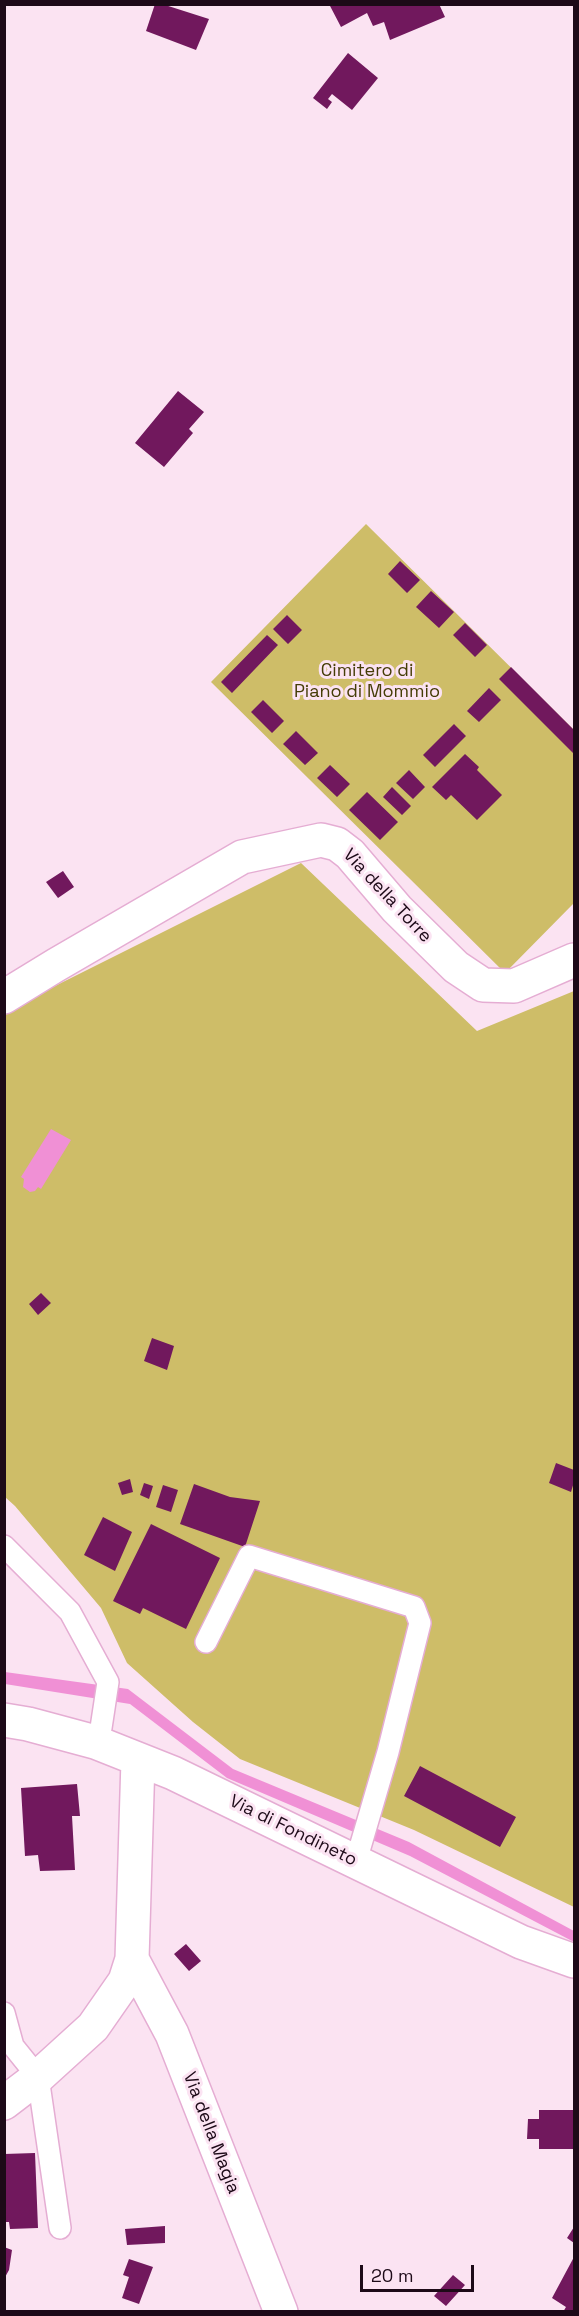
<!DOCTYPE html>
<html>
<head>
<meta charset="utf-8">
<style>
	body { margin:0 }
	#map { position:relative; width:579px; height:2316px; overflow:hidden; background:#fbe3f2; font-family:"Space Grotesk",sans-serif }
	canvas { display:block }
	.frame { position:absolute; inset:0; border:6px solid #1d0a18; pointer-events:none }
	.scale { position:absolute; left:360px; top:2265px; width:114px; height:27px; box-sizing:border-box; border:3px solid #1d0a18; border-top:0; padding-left:8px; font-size:18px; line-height:21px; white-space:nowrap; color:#1d0a18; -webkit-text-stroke:4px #fbe3f2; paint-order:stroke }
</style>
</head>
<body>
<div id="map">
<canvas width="579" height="2316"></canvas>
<div class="frame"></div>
<div class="scale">20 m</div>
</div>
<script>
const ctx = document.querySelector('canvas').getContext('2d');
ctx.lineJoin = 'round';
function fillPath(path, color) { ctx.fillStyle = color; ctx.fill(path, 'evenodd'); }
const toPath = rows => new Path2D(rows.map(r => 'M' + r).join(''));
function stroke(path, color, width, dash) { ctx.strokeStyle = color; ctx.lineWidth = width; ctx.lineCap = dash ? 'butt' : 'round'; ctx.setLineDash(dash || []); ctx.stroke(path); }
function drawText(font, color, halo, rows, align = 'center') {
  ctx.font = font + ' "Space Grotesk",sans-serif'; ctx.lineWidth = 6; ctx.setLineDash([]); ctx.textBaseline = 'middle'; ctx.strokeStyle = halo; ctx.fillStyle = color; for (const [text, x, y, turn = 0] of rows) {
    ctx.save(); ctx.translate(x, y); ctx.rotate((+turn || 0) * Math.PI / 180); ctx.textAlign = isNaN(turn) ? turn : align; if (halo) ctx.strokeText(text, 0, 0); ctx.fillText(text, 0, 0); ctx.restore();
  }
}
fillPath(toPath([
	[366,524,574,730,574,903,505,973,211,682],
	[301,863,477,1031,574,991,574,1907,414,1830,240,1759,193,1722,127,1663,101,1608,15,1506,5,1497,5,1011]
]), '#cebd68');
fillPath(toPath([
	[51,1129,71,1140,41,1189,38,1187,35,1191,30,1192,23,1187,24,1179,21,1177],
	[5,1672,128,1689,233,1769,409,1842,574,1931,574,1942,410,1856,227,1778,130,1704,5,1684]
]), '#f090d5');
fillPath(toPath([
	[155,4,162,4,209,19,196,50,146,31],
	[329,4,439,4,445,17,390,40,384,22,373,26,367,13,341,27],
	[348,53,378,78,352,110,332,94,328,99,332,102,327,109,313,98],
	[178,391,204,412,189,429,193,433,164,467,135,443],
	[400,561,420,580,407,593,388,574],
	[431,591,454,612,439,628,416,607],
	[287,615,302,630,288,644,273,629],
	[465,623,487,645,475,657,453,635],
	[267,635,278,645,232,693,221,682],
	[511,667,574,730,574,754,499,679],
	[489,688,501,700,479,722,467,711],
	[263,700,284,721,272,733,251,712],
	[454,724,466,736,435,767,423,755],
	[296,731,318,753,305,765,283,744],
	[465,754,479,767,477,770,502,795,477,820,451,795,446,800,432,787],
	[330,765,350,784,337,797,317,778],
	[409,770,425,787,413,799,396,783],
	[392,787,411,806,402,815,383,797],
	[367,792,398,822,380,840,349,810],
	[63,871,74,887,58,898,46,882],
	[41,1293,51,1303,38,1315,29,1304],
	[152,1338,174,1346,167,1370,144,1361],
	[556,1463,574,1470,574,1482,571,1492,549,1483],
	[130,1479,133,1492,122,1495,118,1483],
	[144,1483,153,1486,149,1499,140,1495],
	[194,1484,230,1497,260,1501,245,1547,180,1524],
	[163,1485,178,1490,171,1512,156,1507],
	[103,1517,132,1532,115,1571,84,1555],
	[151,1524,220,1558,186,1629,143,1608,140,1614,113,1601],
	[420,1766,516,1817,500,1847,404,1796],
	[77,1784,80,1816,72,1816,75,1870,40,1871,38,1855,25,1856,21,1788],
	[186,1944,201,1961,189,1971,174,1954],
	[539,2110,574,2110,574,2149,539,2149,539,2139,527,2139,528,2119,539,2119],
	[35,2153,38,2228,10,2229,9,2222,4,2222,4,2154],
	[165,2226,165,2243,127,2245,125,2229],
	[574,2227,574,2243,567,2238],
	[4,2247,12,2250,9,2270,4,2279],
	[574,2257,574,2312,563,2312,566,2307,552,2298],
	[129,2259,153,2267,139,2304,122,2298,129,2277,123,2275],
	[453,2275,465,2285,446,2306,434,2296]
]), '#71185d');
const lane = toPath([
	[4,1546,70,1612,108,1682,101,1728,95,1742],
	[206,1642,249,1556,414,1607,420,1623,388,1752,356,1861],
	[4,2013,13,2046,38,2077,60,2228]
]);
const street = toPath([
	[4,997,56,965,242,857,321,840,337,844,350,854,397,909,456,967,483,985,514,986,574,960],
	[4,1720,28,1724,95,1742,173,1773,521,1942,574,1961],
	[138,1760,132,1959,172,2034,281,2312],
	[4,2103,38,2077,93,2027,125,1981,132,1959]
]);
stroke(lane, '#e5add3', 24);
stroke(street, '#e5add3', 36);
stroke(lane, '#fff', 21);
stroke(street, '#fff', 33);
drawText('18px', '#453c06', '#fbe3f2', [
	["Cimitero di",367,671],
	["Piano di Mommio",367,692]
]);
drawText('18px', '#1d0a18', '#fbe3f2', [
	["Via della Torre",387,896,47],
	["Via di Fondineto",293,1831,26],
	["Via della Magia",211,2133,69]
]);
</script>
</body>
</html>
